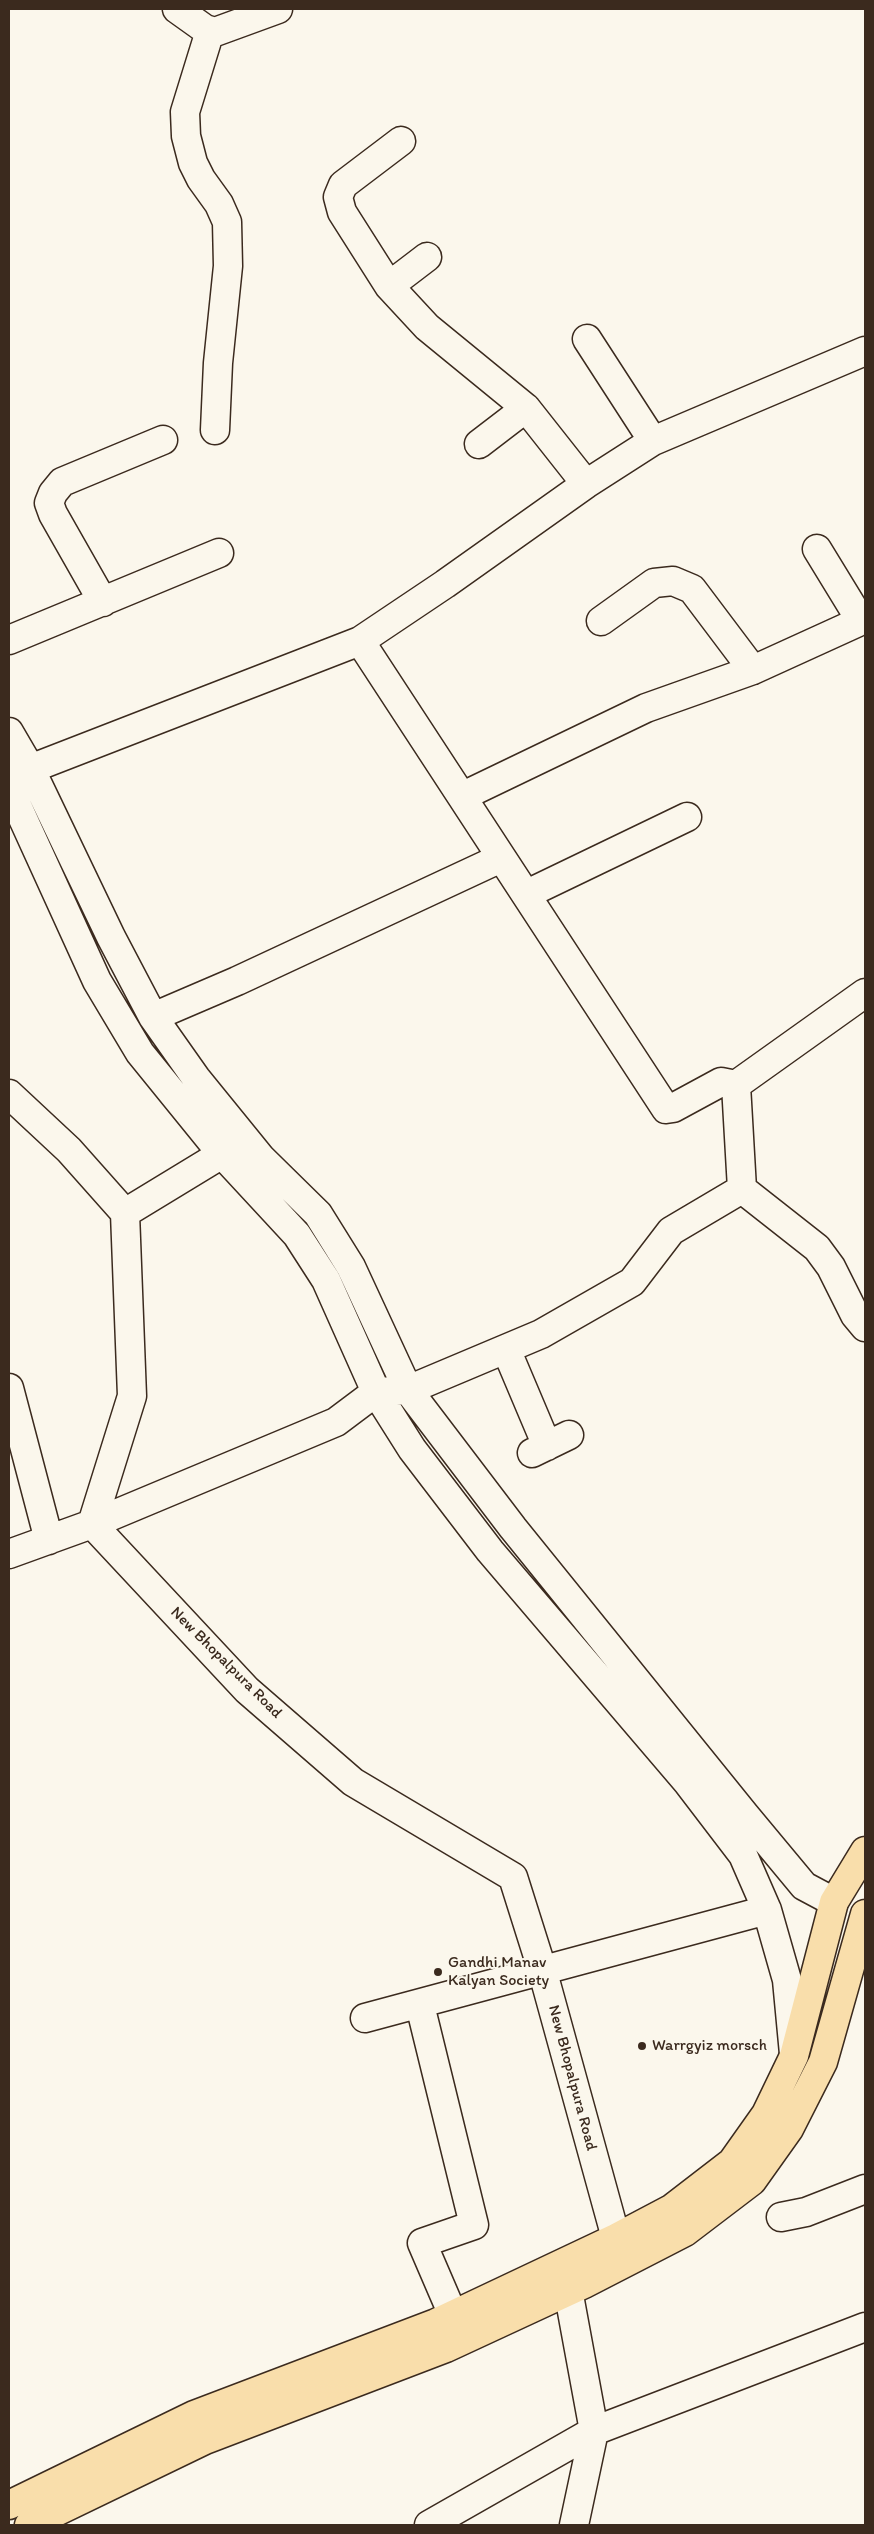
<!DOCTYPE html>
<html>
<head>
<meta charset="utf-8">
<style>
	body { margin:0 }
	#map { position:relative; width:874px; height:2534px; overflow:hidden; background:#fbf7ec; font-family:Itim,sans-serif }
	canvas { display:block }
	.frame { position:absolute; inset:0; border:10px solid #3b2a1e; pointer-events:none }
</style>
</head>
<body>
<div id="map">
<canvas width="874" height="2534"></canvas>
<div class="frame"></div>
</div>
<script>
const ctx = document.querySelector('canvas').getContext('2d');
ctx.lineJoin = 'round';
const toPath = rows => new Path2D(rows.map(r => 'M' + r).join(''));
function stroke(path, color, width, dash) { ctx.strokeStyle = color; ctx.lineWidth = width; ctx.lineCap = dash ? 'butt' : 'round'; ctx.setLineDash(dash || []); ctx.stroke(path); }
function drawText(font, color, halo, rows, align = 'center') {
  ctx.font = font + ' Itim,sans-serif'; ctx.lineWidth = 4; ctx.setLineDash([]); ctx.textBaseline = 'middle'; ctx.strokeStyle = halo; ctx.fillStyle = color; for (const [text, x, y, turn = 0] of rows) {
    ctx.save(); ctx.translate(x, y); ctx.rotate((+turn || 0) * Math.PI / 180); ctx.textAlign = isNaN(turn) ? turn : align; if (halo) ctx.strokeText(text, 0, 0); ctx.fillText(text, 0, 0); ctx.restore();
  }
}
const minor = toPath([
	[177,9,205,29,215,32,278,9],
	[210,31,185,112,186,136,193,163,201,179,219,204,227,222,228,266,218,363,215,430],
	[401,141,343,185,338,197,342,212,389,286,427,327,526,408,586,484],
	[389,286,427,257],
	[587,339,653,441],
	[479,444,526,408],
	[817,549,861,621],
	[103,602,53,514,49,503,53,493,62,482,163,440],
	[601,621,654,583,673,581,692,589,753,670],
	[9,640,219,553],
	[360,641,666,1109,673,1108,721,1082,736,1085],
	[9,732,30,768,111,937,153,1017,196,1078,261,1158,318,1214,351,1267,408,1390,513,1528,745,1815,804,1886,834,1902],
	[12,776,360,641,445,584,586,484,653,441,865,351],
	[9,788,97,981,140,1053,222,1154,297,1235,326,1280,376,1392,412,1449,490,1551,688,1783,743,1855,767,1910,787,1980,794,2054],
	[463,796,646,708,753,670,865,619],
	[527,894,687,817],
	[153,1017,237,981,501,858],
	[9,1094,69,1150,125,1213,132,1396,92,1524,247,1690,353,1782,513,1877,542,1969,616,2238],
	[742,1189,817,1248,831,1267,855,1315,865,1327],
	[125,1213,222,1154],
	[506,1349,547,1446],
	[9,1388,49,1540],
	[532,1453,569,1435],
	[9,1554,92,1524,336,1422,376,1392,408,1390,541,1334,632,1282,671,1231,742,1189,736,1085,865,993],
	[420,2005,474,2225,422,2243,453,2315],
	[365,2018,767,1910],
	[781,2217,806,2212,865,2189],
	[564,2268,594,2431,574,2525],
	[429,2525,594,2431,865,2327]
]);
const major = toPath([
	[9,2505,194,2415,436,2323,616,2238,671,2209,732,2162,766,2114,794,2056,834,1902,865,1851],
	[29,2525,205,2440,446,2348,584,2284,685,2232,752,2181,789,2129,823,2062,865,1914]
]);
stroke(minor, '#3b2a1e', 31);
stroke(major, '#3b2a1e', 31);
stroke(minor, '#fbf7ec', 28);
stroke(major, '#f9deab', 28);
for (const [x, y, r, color] of [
	[438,1972,5,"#3b2a1e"],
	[642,2046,5,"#3b2a1e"]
]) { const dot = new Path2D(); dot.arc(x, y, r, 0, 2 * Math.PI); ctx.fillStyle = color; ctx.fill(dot); stroke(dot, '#fbf7ec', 2); }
drawText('16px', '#3b2a1e', '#fbf7ec', [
	["New Bhopalpura Road",226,1663,45],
	["New Bhopalpura Road",572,2078,75]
]);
drawText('16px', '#3b2a1e', '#fbf7ec', [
	["Gandhi Manav",448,1963],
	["Kalyan Society",448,1981],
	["Warrgyiz morsch",652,2046]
], 'left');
</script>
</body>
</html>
